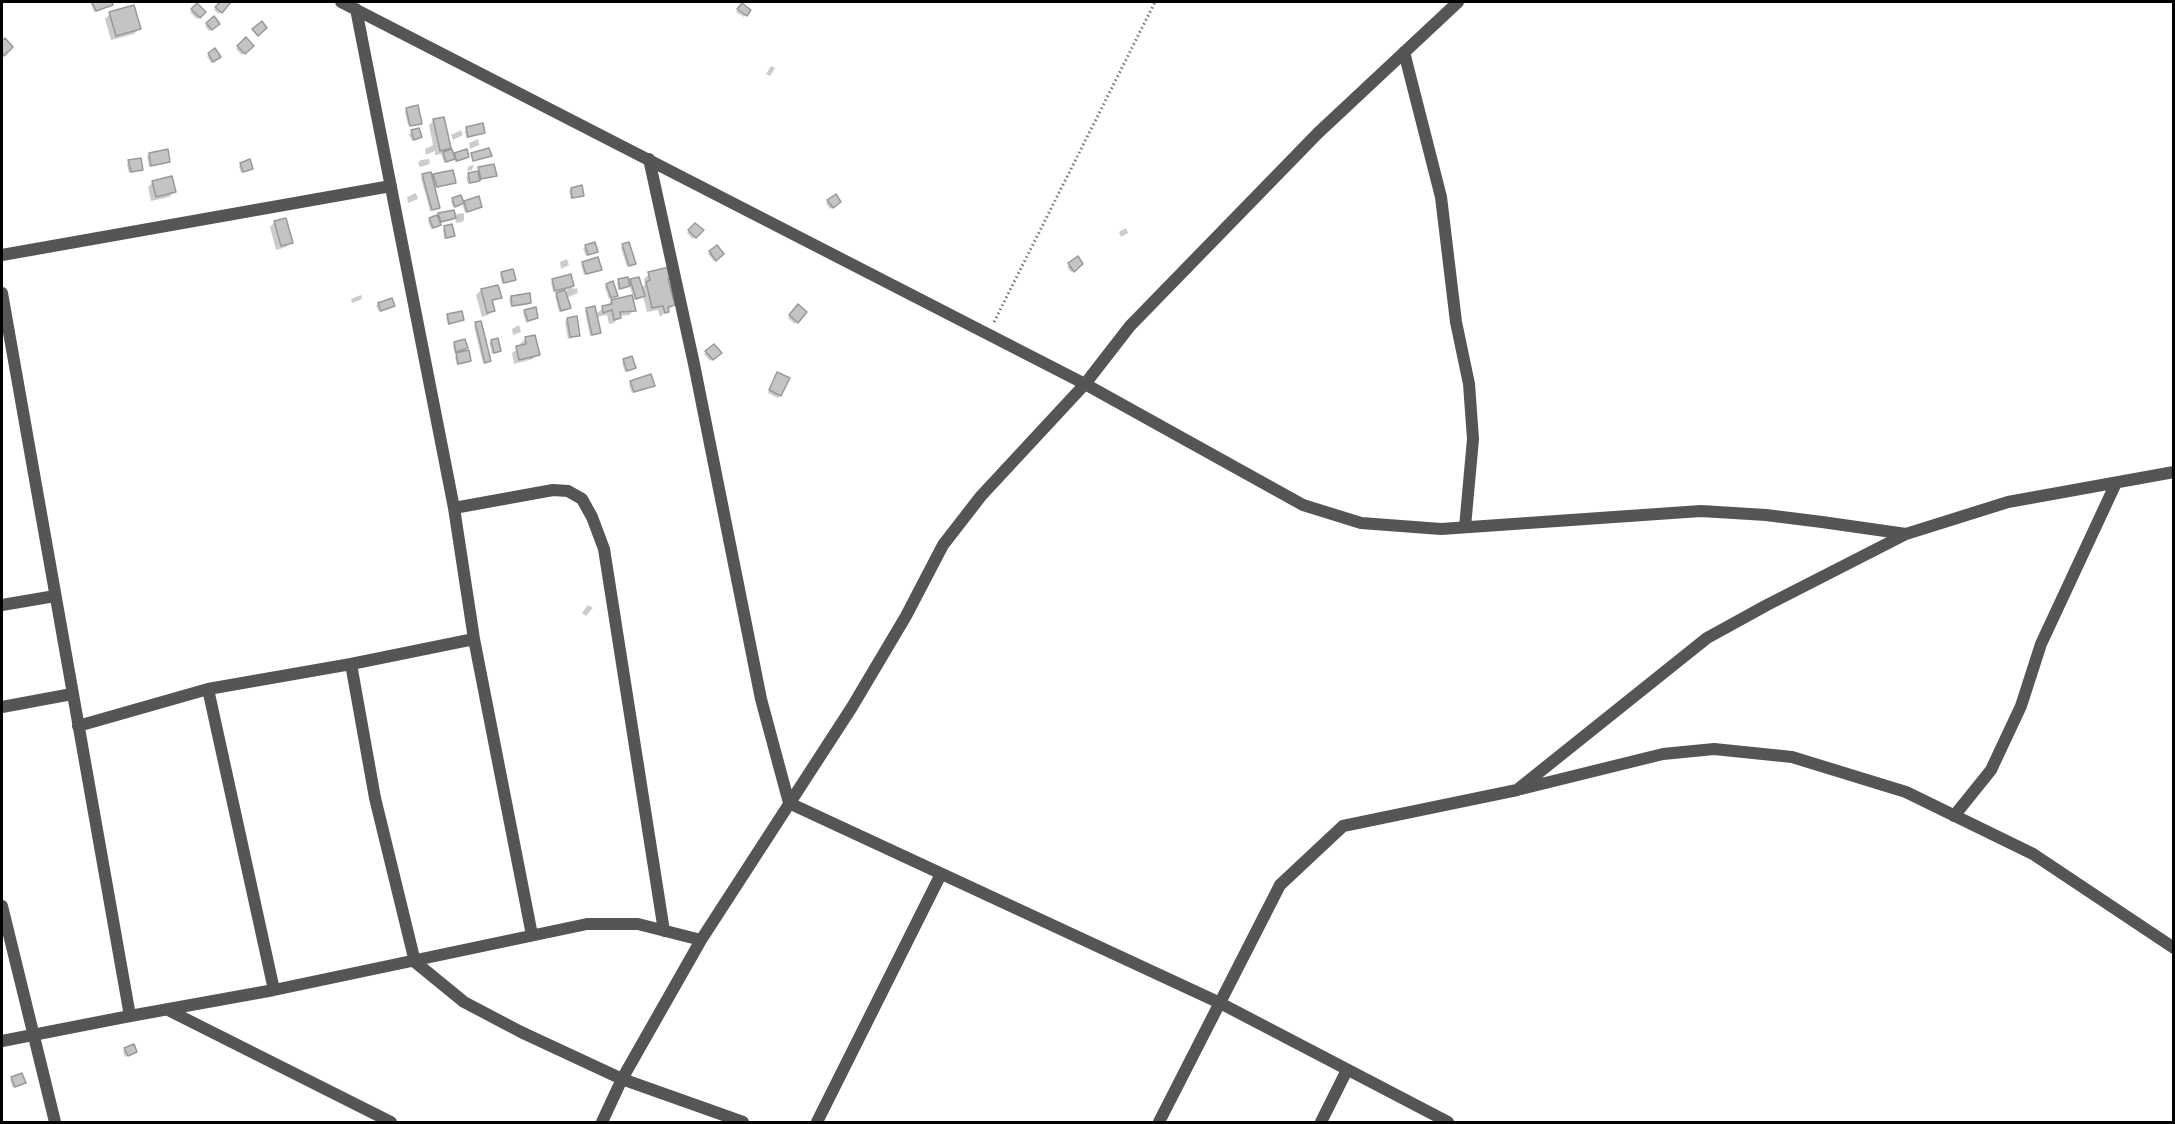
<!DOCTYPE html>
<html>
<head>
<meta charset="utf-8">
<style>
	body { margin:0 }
	#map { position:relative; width:2175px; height:1124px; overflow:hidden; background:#fff; font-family:Ubuntu,sans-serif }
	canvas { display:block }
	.frame { position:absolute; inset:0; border:3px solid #000; pointer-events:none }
</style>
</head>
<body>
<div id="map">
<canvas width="2175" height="1124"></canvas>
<div class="frame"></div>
</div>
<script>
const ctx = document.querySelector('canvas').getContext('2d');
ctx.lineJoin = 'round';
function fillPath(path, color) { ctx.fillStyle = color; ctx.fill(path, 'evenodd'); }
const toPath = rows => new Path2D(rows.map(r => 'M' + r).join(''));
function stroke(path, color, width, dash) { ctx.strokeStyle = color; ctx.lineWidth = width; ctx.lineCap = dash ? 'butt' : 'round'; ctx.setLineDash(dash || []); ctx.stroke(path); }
fillPath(toPath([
	[90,2,110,2,111,5,94,12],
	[221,2,230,2,219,14,214,10],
	[197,5,204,12,197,19,190,12],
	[742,5,749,11,744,17,736,12],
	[110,14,139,29,134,34,111,40,105,19],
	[214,18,218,23,209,31,205,26],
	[246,39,252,45,242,55,236,49],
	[209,54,217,59,211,63,207,56],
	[771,66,775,68,770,76,766,74],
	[407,109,420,122,408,125,405,112],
	[434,120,449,148,444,153,453,157,455,154,468,157,466,159,455,162,454,159,444,163,441,154,435,155,435,151,426,155,425,149,433,145,429,125],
	[467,128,483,133,466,138,465,131],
	[418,130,420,137,412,141,409,134],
	[461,130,463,135,453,140,451,135],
	[478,139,479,145,470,149,469,143],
	[149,154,168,162,149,167,147,156],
	[429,159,430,163,427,165,420,167,418,163,421,160],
	[129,162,142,169,129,173,127,164],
	[241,164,251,169,241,173,239,166],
	[474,165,472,170,467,171,469,166],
	[479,169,495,175,468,184,466,177,477,173],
	[423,175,431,179,434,176,454,182,433,189,438,207,436,209,430,211,421,178],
	[153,182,174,192,169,197,151,201,148,187],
	[571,189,582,195,571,199,569,191],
	[416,193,418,199,408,203,407,197],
	[460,196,463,204,465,202,481,207,464,213,464,220,462,222,456,223,455,216,452,220,439,223,437,227,431,229,428,221,430,219,439,215,454,217,457,214,465,213,462,203,453,208,451,201],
	[828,201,837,204,830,209,826,203],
	[275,222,291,242,286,247,276,250,270,227],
	[695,225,701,230,693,239,687,233],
	[445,227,453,236,451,238,444,239,443,229],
	[1126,228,1128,233,1121,237,1119,232],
	[623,245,634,264,627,267,621,248],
	[586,246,596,251,586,256,583,249],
	[717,247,722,254,714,261,708,254],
	[1077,258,1081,264,1071,272,1067,267],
	[567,259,569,265,561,269,560,262],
	[583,263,600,269,584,275,581,265],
	[502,273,514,280,502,284,500,275],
	[649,274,670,278,667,280,674,305,660,317,658,310,647,312,643,296,632,301,634,310,629,315,619,316,614,323,609,324,607,315,596,317,599,333,590,336,585,311,587,309,595,315,612,301,633,296,629,285,618,290,617,283,619,281,628,283,631,281,641,289,645,284,644,279],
	[570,276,573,289,577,288,578,293,566,298,569,308,559,312,555,296,567,291,567,289,553,292,551,282],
	[607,285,617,295,615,297,609,299,605,287],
	[497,286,500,297,491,303,493,310,488,315,482,317,476,295,481,290],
	[361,295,362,298,360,300,352,303,351,300,353,298],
	[512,297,530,303,527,305,511,307,509,299],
	[379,304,393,306,379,312,376,306],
	[799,306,805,312,795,324,788,318],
	[525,311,537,318,526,323,523,313],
	[448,316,463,320,448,325,446,318],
	[567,319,578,335,576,337,568,339,565,322],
	[476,324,490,361,483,364,474,326],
	[519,325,521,332,513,335,512,329],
	[525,339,538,354,533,359,514,364,512,353,521,347,520,344],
	[491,341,499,351,497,353,492,354,489,343],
	[455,343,466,348,461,354,469,361,467,363,457,365,455,357,460,351,454,353,453,345],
	[713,346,720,353,710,361,704,354],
	[624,361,634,368,625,372,622,363],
	[777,373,780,395,778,398,768,393],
	[631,382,653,385,632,393,629,385],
	[588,605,593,608,586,616,582,613],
	[125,1049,136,1052,125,1057,123,1051],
	[12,1078,22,1084,13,1088,10,1080]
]), '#0003');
const building = toPath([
	[92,2,112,2,113,5,96,11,92,2],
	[220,2,231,2,222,13,215,7,220,2],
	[197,3,206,12,200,18,191,9,197,3],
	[742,3,751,10,747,16,737,9,742,3],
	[134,5,141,29,116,36,109,12,134,5],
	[214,16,220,24,212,30,206,23,214,16],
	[262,21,267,28,258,36,252,29,262,21],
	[246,37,254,46,245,54,237,46,246,37],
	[5,38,13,47,4,56,2,53,2,41,5,38],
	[215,48,221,57,213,62,208,53,215,48],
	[418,105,422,124,410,126,406,108,418,105],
	[444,117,451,148,440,151,433,119,444,117],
	[483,123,485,133,468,137,466,127,483,123],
	[419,128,422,137,414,140,411,130,419,128],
	[489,148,492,156,473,161,471,153,489,148],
	[168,149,170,162,151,166,149,153,168,149],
	[452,149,455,159,446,162,443,152,452,149],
	[467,149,469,157,457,161,454,153,467,149],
	[141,158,143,170,131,172,128,160,141,158],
	[250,159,253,169,243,172,240,163,250,159],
	[494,164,497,176,481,179,478,167,494,164],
	[453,170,456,183,437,187,433,174,453,170],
	[478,171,480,181,470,183,468,173,478,171],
	[431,172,440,208,432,210,422,174,431,172],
	[172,176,176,192,156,197,152,181,172,176],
	[582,185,584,196,572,198,571,188,582,185],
	[836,194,841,202,833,208,827,200,836,194],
	[461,195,464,203,455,207,452,198,461,195],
	[479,196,482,207,467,212,464,201,479,196],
	[454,210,456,218,441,222,438,213,454,210],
	[437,215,441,225,433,228,429,218,437,215],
	[286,218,293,243,281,246,274,221,286,218],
	[695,223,704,230,696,238,688,230,695,223],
	[452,224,455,236,446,238,444,226,452,224],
	[595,242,598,252,588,255,585,245,595,242],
	[629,242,636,264,629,266,622,244,629,242],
	[717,245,724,254,716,261,709,251,717,245],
	[1078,256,1083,264,1074,272,1068,263,1078,256],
	[598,257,602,270,586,274,582,262,598,257],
	[669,267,672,278,668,279,675,305,668,307,669,312,665,313,663,306,652,308,646,282,650,280,648,272,669,267],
	[513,269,516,280,504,283,501,272,513,269],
	[571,274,574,286,555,291,552,279,571,274],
	[628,277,630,286,620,289,618,279,628,277],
	[639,277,645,296,636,299,630,279,639,277],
	[613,281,618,296,611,298,606,284,613,281],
	[498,285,502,298,492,300,495,311,487,313,481,289,498,285],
	[565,290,571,308,561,311,556,293,565,290],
	[530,293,531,303,512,306,511,296,530,293],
	[632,295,636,311,620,312,621,318,614,320,612,310,603,313,602,306,612,304,611,300,632,295],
	[392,298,395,306,381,311,378,303,392,298],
	[798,304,807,312,798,323,789,315,798,304],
	[595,306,601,333,592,335,586,308,595,306],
	[536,307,538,318,528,321,524,310,536,307],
	[462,311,464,320,449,324,447,314,462,311],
	[577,316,580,336,570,337,567,318,577,316],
	[481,321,491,361,485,363,475,322,481,321],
	[535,335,540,355,519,360,516,346,526,344,525,337,535,335],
	[498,338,501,351,494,353,491,340,498,338],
	[465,339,468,348,456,352,454,342,465,339],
	[714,344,722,353,713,360,705,351,714,344],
	[469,350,471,361,458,364,456,353,469,350],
	[632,356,636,368,627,371,623,359,632,356],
	[777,372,790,378,781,396,769,390,777,372],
	[651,374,655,386,634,392,630,381,651,374],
	[134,1044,137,1052,128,1056,124,1048,134,1044],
	[22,1073,26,1083,15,1087,11,1077,22,1073]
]);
fillPath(building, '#c4c4c4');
stroke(building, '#999', 1.5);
stroke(toPath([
	[994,322,1155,2]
]), '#777', 3, [1.5, 3]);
stroke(toPath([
	[341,2,1085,384,1303,505,1361,523,1441,529,1701,511,1766,515,1822,522,1906,534],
	[356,9,454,508,474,639,532,935],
	[1404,52,1441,197,1456,322,1469,384,1473,439,1465,527],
	[649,159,694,364,761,699,789,803,1220,1003,1448,1122],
	[2,255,391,186],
	[2,293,130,1016],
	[454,508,553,490,568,491,582,499,592,517,604,549,664,931],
	[2,605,55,596],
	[474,639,351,664,375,798,415,962,464,1002,521,1032,622,1079,743,1122],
	[208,689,274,990],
	[2,707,72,694],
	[78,726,208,689,351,664],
	[1521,789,1663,754,1714,749,1792,757,1906,792,2033,854,2174,948],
	[1954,816,1991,770,2021,706,2041,644,2116,483],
	[2,906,55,1122],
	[168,1010,391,1122],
	[2,1041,130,1016,274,990,587,924,638,924,701,940],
	[602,1122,622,1079,701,940,852,707,906,616,943,545,981,496,1085,384,1130,326,1318,133,1458,2],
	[817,1122,941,874],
	[1159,1122,1280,885,1343,826,1517,790,1707,638,1767,605,1906,534,2008,502,2174,472],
	[1321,1122,1347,1070]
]), '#555', 12);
</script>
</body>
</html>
